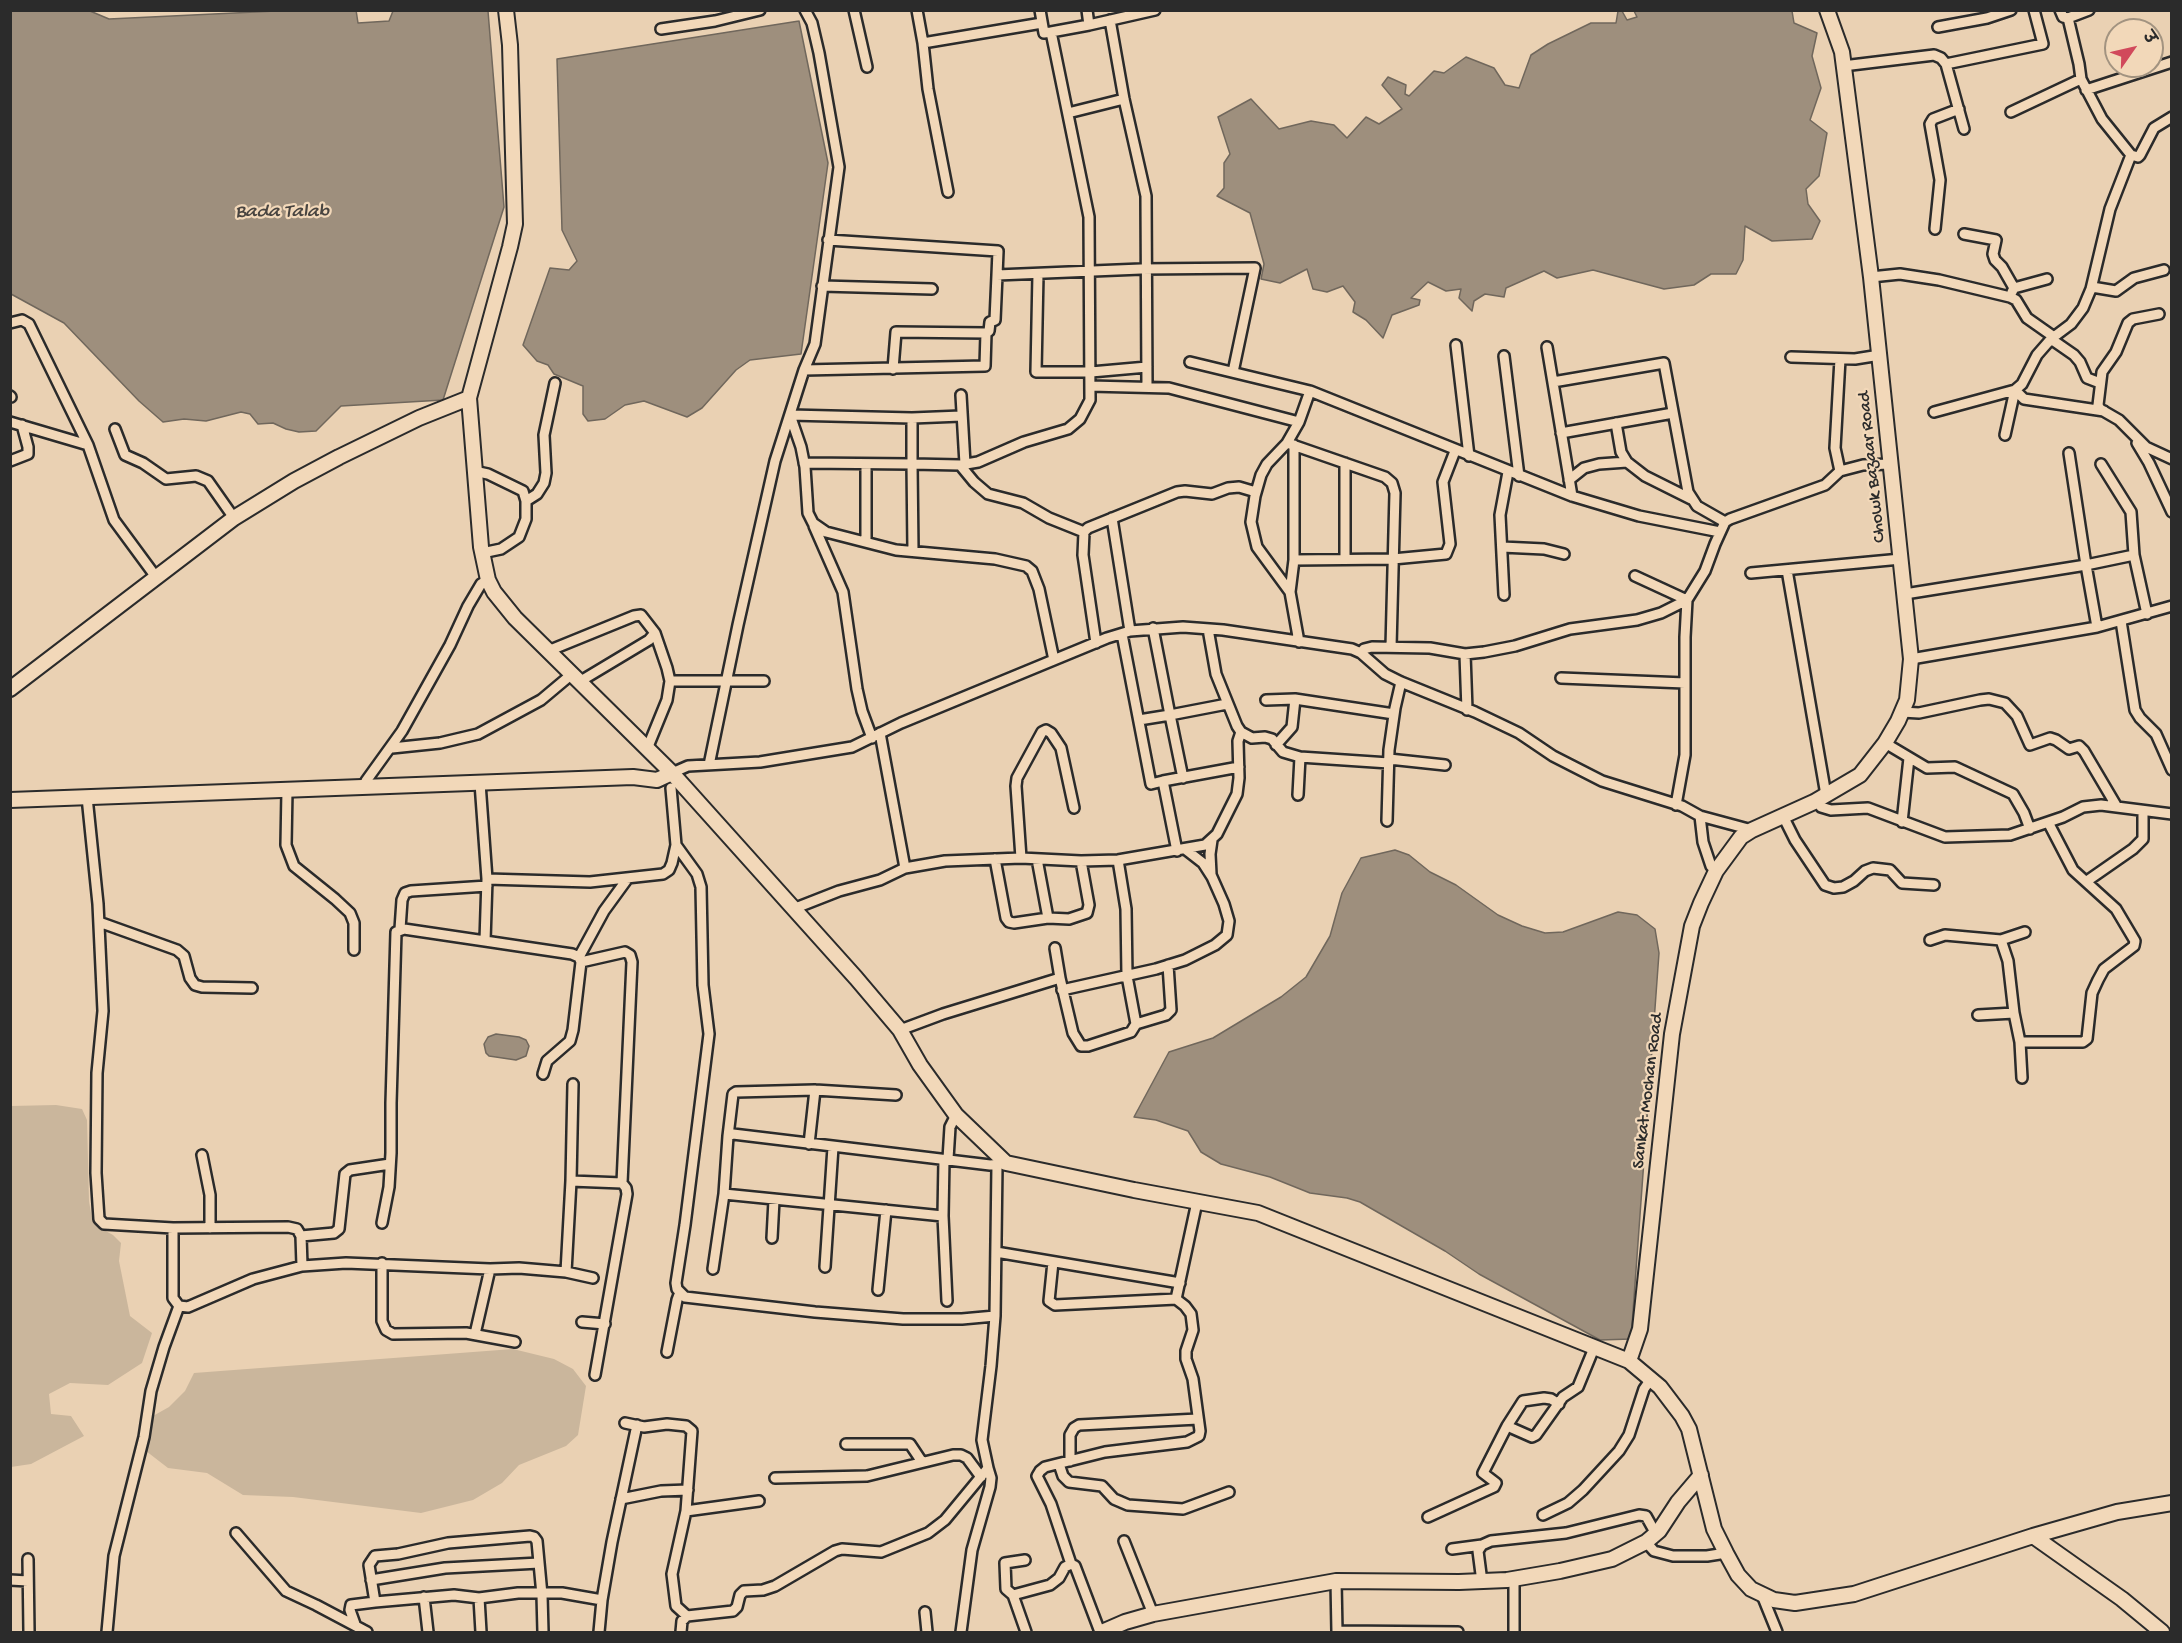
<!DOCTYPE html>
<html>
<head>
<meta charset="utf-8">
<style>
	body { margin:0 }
	#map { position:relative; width:2182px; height:1643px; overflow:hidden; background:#ead1b3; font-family:"Gochi Hand","Playpen Sans Deva",sans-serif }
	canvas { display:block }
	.frame { position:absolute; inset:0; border:12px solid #2b2b2b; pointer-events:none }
	.north { position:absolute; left:2104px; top:18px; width:60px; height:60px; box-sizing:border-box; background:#f2d8b9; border:2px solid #a29380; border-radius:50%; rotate:56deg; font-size:16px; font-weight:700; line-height:24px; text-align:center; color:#2b2b2b }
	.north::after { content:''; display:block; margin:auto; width:21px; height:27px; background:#d1495b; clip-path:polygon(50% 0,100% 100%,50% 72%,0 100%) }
</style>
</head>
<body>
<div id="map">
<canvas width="2182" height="1643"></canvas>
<div class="frame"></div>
<div class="north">उ</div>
</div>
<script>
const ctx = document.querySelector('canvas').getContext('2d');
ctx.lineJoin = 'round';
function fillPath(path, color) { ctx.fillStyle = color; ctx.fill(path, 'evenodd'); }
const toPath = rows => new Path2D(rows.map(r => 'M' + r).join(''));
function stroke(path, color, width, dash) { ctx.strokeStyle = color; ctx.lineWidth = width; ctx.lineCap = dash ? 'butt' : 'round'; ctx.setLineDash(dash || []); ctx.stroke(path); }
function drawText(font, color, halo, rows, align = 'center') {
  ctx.font = font + ' "Gochi Hand",sans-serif'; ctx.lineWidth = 4.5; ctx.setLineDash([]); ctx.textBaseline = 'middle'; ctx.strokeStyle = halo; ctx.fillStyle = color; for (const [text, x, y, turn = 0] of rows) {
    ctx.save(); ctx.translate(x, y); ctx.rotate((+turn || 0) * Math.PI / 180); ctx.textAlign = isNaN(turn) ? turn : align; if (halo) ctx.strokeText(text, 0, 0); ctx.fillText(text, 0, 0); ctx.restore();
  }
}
fillPath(toPath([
	[56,1105,82,1109,87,1120,89,1201,92,1219,102,1229,113,1235,121,1243,119,1261,130,1316,152,1333,142,1363,108,1385,70,1383,49,1394,51,1414,71,1416,84,1436,31,1464,11,1467,11,1106],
	[513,1349,554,1359,573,1369,586,1386,578,1435,566,1446,519,1465,502,1483,473,1500,421,1513,293,1497,243,1495,207,1473,168,1468,146,1451,153,1416,169,1407,185,1391,194,1373]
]), '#cab69c');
const water = toPath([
	[356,10,358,23,389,21,393,11,488,11,504,207,443,400,341,406,316,431,299,432,286,429,273,423,258,424,250,414,241,412,206,421,184,419,163,422,139,401,64,323,11,294,11,11,90,11,109,19,276,11,356,10],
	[1618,11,1622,11,1627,20,1637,17,1634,11,1792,11,1794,23,1817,33,1812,56,1821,88,1810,120,1827,133,1819,176,1806,189,1808,204,1820,221,1812,239,1772,241,1745,226,1743,260,1736,274,1711,274,1694,285,1664,289,1593,270,1557,278,1544,271,1506,288,1504,297,1485,294,1474,301,1472,311,1459,298,1461,289,1446,291,1428,282,1411,298,1420,300,1419,305,1392,315,1383,338,1366,320,1353,312,1355,302,1343,286,1327,292,1313,289,1307,269,1280,283,1261,279,1264,264,1250,213,1217,196,1224,188,1224,163,1230,154,1218,117,1251,99,1279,129,1311,121,1334,125,1347,138,1366,117,1379,124,1402,109,1382,85,1388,77,1406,85,1405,94,1409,96,1434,71,1444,73,1466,57,1494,68,1505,85,1519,88,1531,55,1548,44,1591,23,1616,23,1618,11],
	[799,21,828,163,801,354,750,360,736,370,702,408,687,417,644,401,625,405,605,419,588,421,583,414,583,386,554,374,548,365,537,361,523,345,550,268,569,270,577,261,562,230,557,59,799,21],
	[1395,850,1409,855,1430,872,1456,885,1498,915,1522,926,1545,933,1563,932,1618,912,1637,915,1655,929,1659,953,1631,1339,1600,1340,1479,1274,1445,1251,1360,1202,1347,1198,1310,1193,1270,1177,1221,1164,1201,1152,1188,1131,1156,1120,1134,1117,1169,1052,1213,1038,1281,997,1306,977,1330,936,1342,893,1361,858,1395,850],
	[496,1034,519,1037,526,1040,529,1046,526,1056,516,1060,489,1056,486,1053,484,1044,488,1037,496,1034]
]);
fillPath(water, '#9e8f7d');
stroke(water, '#70675c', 1.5);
const street = toPath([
	[854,10,867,67],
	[917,10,923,43],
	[1040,10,1044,33,1051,32],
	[2060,10,2063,17,2068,18,2089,10],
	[2068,18,2079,64,2081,79,2102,119,2131,155,2138,157,2140,155,2154,128,2172,117],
	[1110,20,1124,99,1146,196,1147,387],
	[1089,25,1155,10],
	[1938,27,1987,18,2011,10],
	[661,29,715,21,760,10],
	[1946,64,2043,44,2034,10],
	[1843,66,1934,55,1941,58,1946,64,1964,129],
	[2086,90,2172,62],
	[2011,112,2081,79],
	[1068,113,1124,99],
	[948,192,928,89,923,43,1042,23],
	[1935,229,1940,180,1930,124,1933,119,1959,109],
	[1964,234,1996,240,1993,254,1995,260,2002,267,2014,288],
	[828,240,998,251,997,275,1141,269,1255,268,1233,372],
	[1038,274,1036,372,1091,372,1147,367],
	[1871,277,1900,274,1939,280,2010,297,2016,300,2027,318,2054,337],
	[822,286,932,289],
	[2092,287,2116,291,2134,278,2164,270],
	[2012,292,2014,288,2047,279],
	[2159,314,2133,319,2128,323,2116,352,2102,372,2098,405,2100,409,2119,420,2146,447,2172,459],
	[10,323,22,320,29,324,88,445,114,520,156,577],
	[2051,339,2074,355,2080,362,2087,378,2100,383],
	[1456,345,1469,456],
	[1547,347,1572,496],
	[1504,356,1519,476],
	[1791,357,1855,359,1880,355],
	[1840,359,1835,448,1840,471,1863,465,1890,464],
	[1190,362,1310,391,1572,496,1639,516,1720,532],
	[893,369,896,332,986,333],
	[804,370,985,366,986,333,989,331,990,322,995,320,997,275],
	[1553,382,1664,363,1688,492,1697,506,1725,522],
	[1090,386,1169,388,1299,422],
	[2015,390,2024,399,2104,411],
	[961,395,965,464],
	[10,396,11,397],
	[1934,412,2015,390,2022,384,2037,355,2051,339,2071,324,2083,308,2091,289,2110,209,2131,155],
	[912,418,961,416],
	[10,422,88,445],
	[1616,423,1621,452,1627,462,1645,476,1691,499],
	[115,429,125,455,143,463,166,479,196,476,208,481,234,518],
	[1561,433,1673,413],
	[2005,435,2015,390],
	[1287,443,1385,477,1392,483,1395,493,1391,647],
	[2137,443,2149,463,2172,512],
	[10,461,28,454,28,447,22,425],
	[804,463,912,464,913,551],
	[2101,464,2131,512,2134,555,2147,614],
	[960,465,978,462,1024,442,1068,429,1080,419,1090,400,1089,217,1051,32,1089,25,1087,10],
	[474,471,488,474,523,491,526,501,526,519,519,537,501,549,482,553],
	[1569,480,1584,468,1599,464,1627,462],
	[526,501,537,494,544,483,546,473,544,435,555,383],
	[1112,518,1130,631],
	[814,526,843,592,857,689,862,711,872,738],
	[866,542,866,464],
	[1502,547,1544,549,1564,554],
	[1345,559,1345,463],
	[1294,560,1393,559,1446,554,1450,544,1443,482,1455,451],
	[1787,570,1826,795],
	[1751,573,1901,559],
	[1635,576,1687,600,1705,571,1715,544,1725,522,1730,519,1825,485,1840,471],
	[1290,592,1294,560,1294,445],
	[1905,594,2086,565,2069,453],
	[1504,595,1500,515,1508,472],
	[2121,621,2135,710,2140,718,2156,734,2172,770],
	[2097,627,2086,565,2134,555],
	[1208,629,1216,674,1237,726,1241,732,1252,738,1265,737,1272,739,1283,752,1300,757,1389,763],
	[1122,634,1151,784,1163,781,1177,851],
	[1299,642,1290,592,1257,547,1251,522,1255,496,1261,475,1267,464,1287,443,1299,422,1310,391],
	[1096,643,1083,555,1084,532,1088,528,1177,492,1185,491,1212,494,1228,488,1239,487,1256,492],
	[548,651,634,616,641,615,655,633,649,640,579,682],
	[1361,653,1364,649,1372,647,1430,648,1465,654,1484,652,1515,646,1570,629,1637,620,1661,613,1687,600,1685,637,1685,755,1676,805],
	[1465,654,1467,710],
	[1911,659,2097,627,2172,606],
	[1054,660,1039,589,1032,571,1026,566,995,559,896,550,826,532,813,523,808,513,805,467,801,447,790,415,912,418,912,464,960,465,974,482,988,494,1023,503,1049,518,1084,532],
	[1561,678,1685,683],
	[670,681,764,681],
	[1266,700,1295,699],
	[1902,712,1919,713,1980,700,1989,699,2005,703,2017,716,2030,745,2050,738,2056,740,2069,749,2079,746,2084,751,2117,807],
	[1139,720,1170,715,1153,628],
	[880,733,905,868,945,861,1021,858,1081,861,1118,860,1205,845,1217,834,1237,794,1239,778,1238,741,1241,732],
	[1885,743,1927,768,1955,767,2013,794,2024,813,2030,829],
	[1276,745,1292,727,1295,699,1394,714],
	[392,748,440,743,478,734,541,700,572,674],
	[647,749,667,700,670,681,667,668,655,633],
	[1389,759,1445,765],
	[709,765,738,625,775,461,804,370,815,344,839,167,819,53,812,23,805,10],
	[672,773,688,766,760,762,852,747,901,723,1107,638,1130,631,1183,627,1223,630,1352,649,1361,653,1385,674,1401,682,1475,712,1519,733,1553,756,1602,781,1682,806,1700,816,1703,842,1711,866,1716,871],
	[1183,778,1170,715,1227,704],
	[1163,781,1239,767],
	[365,787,366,781,402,731,450,645,468,606,481,584,488,580],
	[287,790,286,845,294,866,335,899,350,913,354,923,354,950],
	[1298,795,1300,757],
	[87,797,98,904,103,1011,97,1073,96,1173,99,1219,104,1224,173,1228,288,1227,297,1229,301,1236,302,1266],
	[1817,800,1821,807,1831,810,1868,808,1945,837,2010,835,2063,817,2083,807,2101,805,2172,814],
	[1700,816,1752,830],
	[1783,816,1795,840,1825,885,1834,888,1843,887,1854,881,1865,871,1873,868,1890,870,1902,883,1934,885],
	[1387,821,1389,750,1395,708,1401,682],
	[1902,822,1909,758],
	[676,845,697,874,701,887,703,985,709,1034,685,1225,676,1283,677,1289,685,1297,815,1312,903,1319,962,1319,995,1316],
	[1021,858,1016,786,1017,778,1042,732,1046,730,1051,733,1061,748,1074,808],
	[995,859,1006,918,1009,922,1014,923,1048,918,1069,919,1087,913,1089,905,1081,861],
	[1037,859,1048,918],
	[1211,874,1210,854,1212,840],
	[487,879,590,882,663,874,669,870,672,863,676,845,671,788],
	[2087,881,2133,849,2143,839,2143,811],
	[793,909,839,891,880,880,905,868],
	[99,922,177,950,184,956,190,978,195,985,202,987,252,988],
	[400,929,402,900,405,893,411,891,487,886],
	[1930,940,1945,935,2001,940,2008,961,2014,1013,2020,1042,2022,1078],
	[2001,940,2025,932],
	[485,941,572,954,579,957,581,962,573,1030,570,1041,547,1061,543,1074],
	[579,957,604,911,628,878],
	[1060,978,1073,1033,1081,1046,1088,1046,1131,1032,1136,1024,1127,976,1126,909,1118,860],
	[1062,990,1156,969,1185,960,1215,945,1227,935,1229,921,1224,904,1212,877,1203,863,1185,849],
	[1978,1015,2014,1013],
	[1136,1024,1166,1015,1171,1010,1168,965],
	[900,1030,943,1014,1060,978,1055,948],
	[2020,1042,2083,1042,2087,1039,2092,993,2098,980,2104,969,2134,946,2135,941,2116,909,2073,870,2048,822],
	[573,1084,571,1181,622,1183,632,962,630,955,625,952,581,962],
	[728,1136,733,1094,736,1092,815,1090,896,1095],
	[809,1144,815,1090],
	[202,1155,210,1195,210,1228],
	[944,1159,943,1216,947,1301],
	[948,1159,950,1127,956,1115],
	[724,1194,943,1216],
	[382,1223,389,1187,391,1153,391,1103,396,932,404,929,485,941,487,879,480,783],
	[173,1228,173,1298,179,1306,188,1307,253,1279,302,1266,346,1263,490,1269,519,1268,566,1272,593,1278],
	[301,1236,334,1233,339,1229,345,1174,350,1170,390,1164],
	[772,1238,774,1200],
	[996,1252,1180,1283],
	[1053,1262,1049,1301,1055,1305,1176,1299,1197,1202],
	[382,1263,382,1321,386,1330,393,1334,466,1333,515,1342],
	[825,1267,833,1147],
	[713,1269,724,1194,728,1136,733,1134,990,1165,1003,1164],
	[566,1272,571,1181],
	[878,1290,886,1210],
	[582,1322,605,1324],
	[475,1334,490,1269],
	[667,1352,677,1300,680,1292],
	[595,1375,627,1194,626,1188,622,1183],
	[625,1423,644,1427,667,1424,686,1426,692,1431,686,1511],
	[1507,1426,1523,1401,1544,1398,1551,1399,1559,1404],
	[846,1444,910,1444,922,1462],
	[1070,1461,1070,1435,1074,1428,1079,1425,1198,1419],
	[1059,1464,1063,1476,1069,1482,1102,1486,1114,1499,1128,1505,1183,1509,1229,1492],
	[775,1478,867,1476,953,1455,961,1455,967,1458,981,1477],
	[621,1499,661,1491,688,1490],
	[1543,1515,1568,1503,1583,1490,1619,1451,1629,1435,1644,1389,1651,1379],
	[1428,1517,1494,1487,1496,1483,1483,1473,1507,1426,1532,1437,1536,1435,1563,1397,1578,1387,1594,1348],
	[236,1533,286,1591,316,1605,367,1632],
	[1124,1541,1153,1614],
	[1646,1542,1654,1551,1673,1556,1707,1556,1726,1553],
	[1452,1549,1482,1545],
	[28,1559,29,1632],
	[1025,1560,1005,1563,1006,1589,1013,1595,1026,1632],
	[1071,1564,1051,1504,1037,1476,1040,1471,1045,1467,1105,1452,1187,1442,1199,1436,1200,1431,1193,1379,1186,1359,1186,1351,1193,1330,1191,1314,1185,1306,1176,1299],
	[10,1580,28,1581],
	[371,1580,445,1568,539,1563],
	[1336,1581,1337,1632],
	[1482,1582,1478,1551,1482,1545,1491,1541,1566,1533,1639,1515,1646,1516,1656,1534],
	[1013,1595,1050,1585,1059,1578,1065,1567,1071,1564,1075,1566,1100,1632],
	[1762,1595,1777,1632],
	[424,1597,428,1632],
	[479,1598,481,1632],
	[375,1602,369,1565,375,1556,398,1554,448,1543,530,1536,534,1537,537,1541,542,1595,543,1632],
	[925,1612,927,1632],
	[687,1616,676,1606,672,1574,686,1511,759,1501],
	[355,1624,350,1610,351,1605,375,1602,454,1595,479,1598,518,1593,562,1593,602,1600],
	[1337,1631,1458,1632],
	[107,1632,114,1556,144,1437,151,1391,164,1347,179,1306],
	[599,1632,602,1600,612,1542,637,1425],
	[681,1632,682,1621,687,1616,733,1611,737,1607,740,1595,744,1591,763,1590,775,1586,835,1551,842,1549,881,1552,928,1533,945,1520,988,1468,982,1440,991,1366,995,1316,997,1165],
	[961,1632,972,1550,990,1487,991,1478,988,1468],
	[1514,1632,1514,1579]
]);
const secondary = toPath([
	[506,10,510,45,515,224,510,247,469,398,481,547,488,580,494,592,515,618,672,773,856,978,900,1030,920,1065,956,1115,1006,1163,1134,1190,1258,1213,1629,1361,1660,1387,1682,1416,1689,1429,1714,1529,1726,1553,1738,1575,1751,1589,1774,1600,1795,1603,1854,1594,2033,1536,2117,1512,2172,1503],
	[10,689,234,518,294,481,339,457,419,418,469,398],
	[10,800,633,777,657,780,672,773],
	[1629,1361,1640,1329,1672,1034,1692,926,1701,903,1716,871,1741,837,1752,830,1814,802,1860,775,1885,743,1898,721,1907,700,1911,659,1871,277,1842,52,1827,10],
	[2033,1536,2122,1599,2162,1632],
	[1102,1632,1125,1622,1153,1614,1336,1581,1459,1582,1507,1580,1560,1571,1612,1559,1646,1542,1659,1531,1678,1502,1701,1475]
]);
stroke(street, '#2b2b2b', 14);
stroke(secondary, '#2b2b2b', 18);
stroke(street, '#f2d8b9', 9);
stroke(secondary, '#f2d8b9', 14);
drawText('18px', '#2b2b2b', '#f2d8b9', [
	["Chowk Bazaar Road",1873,467,-96],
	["Sankat Mochan Road",1649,1091,-83]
]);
drawText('italic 20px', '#484440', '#f2d8b9', [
	["Bada Talab",282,213]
]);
</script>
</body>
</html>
